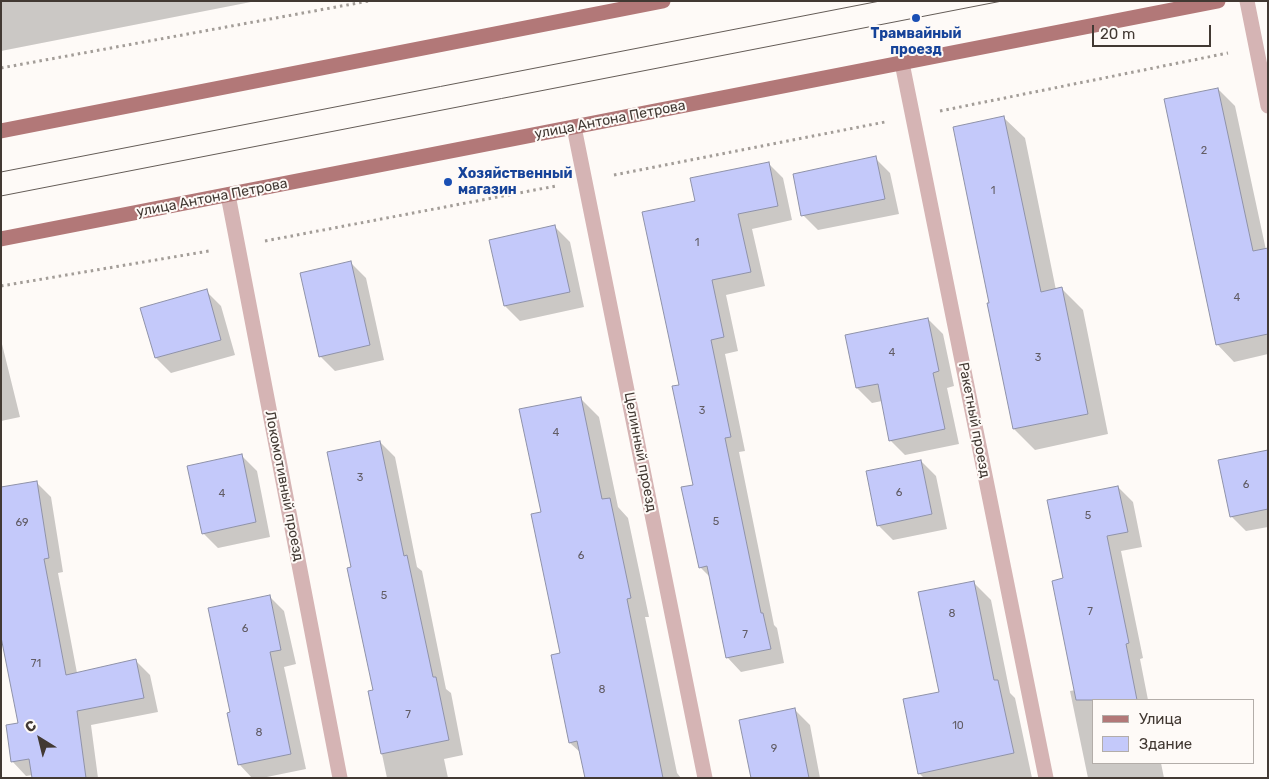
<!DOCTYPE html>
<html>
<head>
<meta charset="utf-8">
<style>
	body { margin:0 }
	#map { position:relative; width:1269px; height:779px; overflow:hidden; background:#fefaf7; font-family:Rubik,sans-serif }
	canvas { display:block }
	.frame { position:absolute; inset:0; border:2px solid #423933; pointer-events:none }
	.legend { position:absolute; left:1092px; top:699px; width:162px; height:65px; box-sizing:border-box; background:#fefaf7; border:1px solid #b3ada9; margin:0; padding:6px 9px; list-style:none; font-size:15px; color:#423933 }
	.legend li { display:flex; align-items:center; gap:10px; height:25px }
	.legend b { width:25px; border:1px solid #b3ada9 }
	.north { position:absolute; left:15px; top:714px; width:50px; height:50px; -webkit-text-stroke:4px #fefaf7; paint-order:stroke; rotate:324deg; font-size:14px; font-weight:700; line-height:20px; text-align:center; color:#423933 }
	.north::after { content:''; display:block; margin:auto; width:18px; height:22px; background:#423933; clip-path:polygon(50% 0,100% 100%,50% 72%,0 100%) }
	.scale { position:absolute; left:1092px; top:25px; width:119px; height:22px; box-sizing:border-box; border:2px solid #423933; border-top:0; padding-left:6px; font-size:15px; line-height:18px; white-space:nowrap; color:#423933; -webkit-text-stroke:4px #fefaf7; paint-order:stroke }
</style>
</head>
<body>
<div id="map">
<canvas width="1269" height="779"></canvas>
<div class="frame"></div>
<ul class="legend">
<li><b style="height:6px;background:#b27878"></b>Улица</li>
<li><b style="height:14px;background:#c4c9fa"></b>Здание</li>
</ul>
<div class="north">С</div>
<div class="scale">20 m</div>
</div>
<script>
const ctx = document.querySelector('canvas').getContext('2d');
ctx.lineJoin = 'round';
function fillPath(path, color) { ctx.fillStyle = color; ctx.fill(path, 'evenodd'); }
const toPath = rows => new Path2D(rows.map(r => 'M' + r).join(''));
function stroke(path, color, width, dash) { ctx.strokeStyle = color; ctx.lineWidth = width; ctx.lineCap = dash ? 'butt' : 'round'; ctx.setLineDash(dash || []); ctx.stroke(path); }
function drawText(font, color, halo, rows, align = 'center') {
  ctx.font = font + ' Rubik,sans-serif'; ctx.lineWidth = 4; ctx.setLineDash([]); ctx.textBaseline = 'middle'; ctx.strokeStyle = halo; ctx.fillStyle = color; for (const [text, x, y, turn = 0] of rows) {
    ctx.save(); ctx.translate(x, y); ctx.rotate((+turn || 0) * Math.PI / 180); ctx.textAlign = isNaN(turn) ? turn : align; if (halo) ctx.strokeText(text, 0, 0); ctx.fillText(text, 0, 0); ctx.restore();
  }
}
fillPath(toPath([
	[1,1,256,1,1,51],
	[1218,89,1235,106,1266,250,1268,249,1268,354,1234,362,1217,344],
	[1004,118,1025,138,1056,290,1062,289,1083,310,1108,434,1035,450,1014,429,991,304],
	[875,158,890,173,899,214,818,230,803,215],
	[768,163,783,178,792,220,752,229,765,286,726,295,738,351,725,354,745,451,739,452,774,625,777,628,784,663,741,672,727,657,711,578,700,567,694,485,680,386,696,202],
	[555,227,570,242,584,307,520,321,505,306],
	[351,263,366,278,384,360,335,371,320,356],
	[206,291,221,306,235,355,171,373,156,358],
	[928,319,943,334,954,386,947,388,959,444,905,455,890,440,882,401,872,403,857,388,847,336],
	[1,340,20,417,1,421],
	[580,398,599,417,618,507,628,518,649,617,645,617,677,773,681,778,586,778,581,753,570,743,561,654,542,513],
	[380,442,395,457,417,567,422,571,446,689,451,693,463,755,444,759,448,778,387,778,369,692,374,691,353,568],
	[1268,451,1268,527,1246,531,1231,516],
	[242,456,257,471,270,537,218,548,203,533],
	[921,461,936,476,947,529,893,540,878,525],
	[37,483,51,497,63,572,58,573,77,673,136,661,150,675,158,712,91,725,98,778,33,778,33,775,26,776,12,761,19,724],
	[1118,487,1133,502,1142,547,1121,551,1143,658,1140,659,1148,700,1093,700,1093,763,1161,763,1164,778,1088,778,1070,691,1076,690,1064,579],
	[973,582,991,600,1010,693,1015,698,1032,778,924,778,919,773,940,693],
	[269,596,284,611,296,664,284,667,306,769,262,778,252,778,239,764,232,713],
	[795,710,810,725,820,778,753,778]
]), '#0003');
const building = toPath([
	[1218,88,1253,251,1268,248,1268,334,1216,345,1164,99,1218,88],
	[1004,116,1041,292,1062,287,1088,414,1013,429,987,303,989,303,953,127,1004,116],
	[876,156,885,199,801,216,793,174,876,156],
	[769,162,778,206,738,214,751,272,712,280,724,337,711,340,731,437,725,438,761,613,763,613,771,649,726,658,707,566,699,568,681,487,693,485,672,386,679,385,642,212,695,201,690,178,769,162],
	[555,225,570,292,504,306,489,240,555,225],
	[351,261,370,345,319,357,300,273,351,261],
	[207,289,221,340,155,358,140,308,207,289],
	[928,318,939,371,933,373,945,429,889,441,878,384,856,388,845,335,928,318],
	[581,397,602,499,610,498,631,598,627,599,663,778,585,778,577,741,569,743,551,655,560,653,531,514,541,512,519,409,581,397],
	[380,441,404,556,407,555,433,677,436,677,449,740,381,754,368,691,373,690,347,568,351,567,327,452,380,441],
	[1268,450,1268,509,1230,517,1218,460,1268,450],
	[242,454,256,522,202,534,187,466,242,454],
	[921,460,932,514,877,526,866,471,921,460],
	[37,481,49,558,44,559,66,675,136,659,144,698,77,711,86,778,32,778,29,759,11,762,6,725,18,723,1,637,1,487,37,481],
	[1118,486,1128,532,1107,536,1129,643,1126,644,1137,700,1076,700,1052,581,1063,578,1047,500,1118,486],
	[974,581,994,680,998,680,1014,753,918,774,903,699,939,692,918,592,974,581],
	[270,595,281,650,270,652,291,754,238,765,227,713,230,712,208,608,270,595],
	[795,708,809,778,751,778,739,720,795,708]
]);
fillPath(building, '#c4c9fa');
stroke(building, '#8f92a8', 1);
stroke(toPath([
	[1,68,369,1],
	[940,111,1228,53],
	[614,175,885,122],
	[265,241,556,186],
	[1,286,209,251]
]), '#a39d98', 3, [2.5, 4]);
stroke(toPath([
	[1247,1,1268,106],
	[902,63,1046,778],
	[574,127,705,778],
	[228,195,340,778]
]), '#d5b4b4', 15);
stroke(toPath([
	[1,131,663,1],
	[1,239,1218,1]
]), '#b27878', 15);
stroke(toPath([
	[1,172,880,1],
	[1,196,1002,1]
]), '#645c57', 1);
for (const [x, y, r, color] of [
	[916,18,5,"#1a4fb4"],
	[448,182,5,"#1a4fb4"]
]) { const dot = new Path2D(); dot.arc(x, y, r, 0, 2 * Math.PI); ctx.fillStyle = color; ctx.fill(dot); stroke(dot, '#fefaf7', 2); }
drawText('11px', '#625d65', null, [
	["2",1204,151],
	["1",993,191],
	["1",697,243],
	["4",1237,298],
	["4",892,353],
	["3",1038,358],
	["3",702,411],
	["4",556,433],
	["3",360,478],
	["6",1246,485],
	["6",899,493],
	["4",222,494],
	["5",1088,516],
	["5",716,522],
	["69",22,523],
	["6",581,556],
	["5",384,596],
	["7",1090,612],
	["8",952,614],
	["6",245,629],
	["7",745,635],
	["71",36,664],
	["8",602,690],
	["7",408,715],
	["10",958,726],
	["8",259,733],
	["9",774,749]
]);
drawText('bold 14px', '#164399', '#fefaf7', [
	["Трамвайный",916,34],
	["проезд",916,50],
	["Хозяйственный",458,174,"left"],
	["магазин",458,190,"left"]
]);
drawText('14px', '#423933', '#fefaf7', [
	["улица Антона Петрова",610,120,-11],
	["улица Антона Петрова",212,198,-11],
	["Ракетный проезд",974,420,79],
	["Целинный проезд",640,452,79],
	["Локомотивный проезд",284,486,79]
]);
</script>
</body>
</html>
